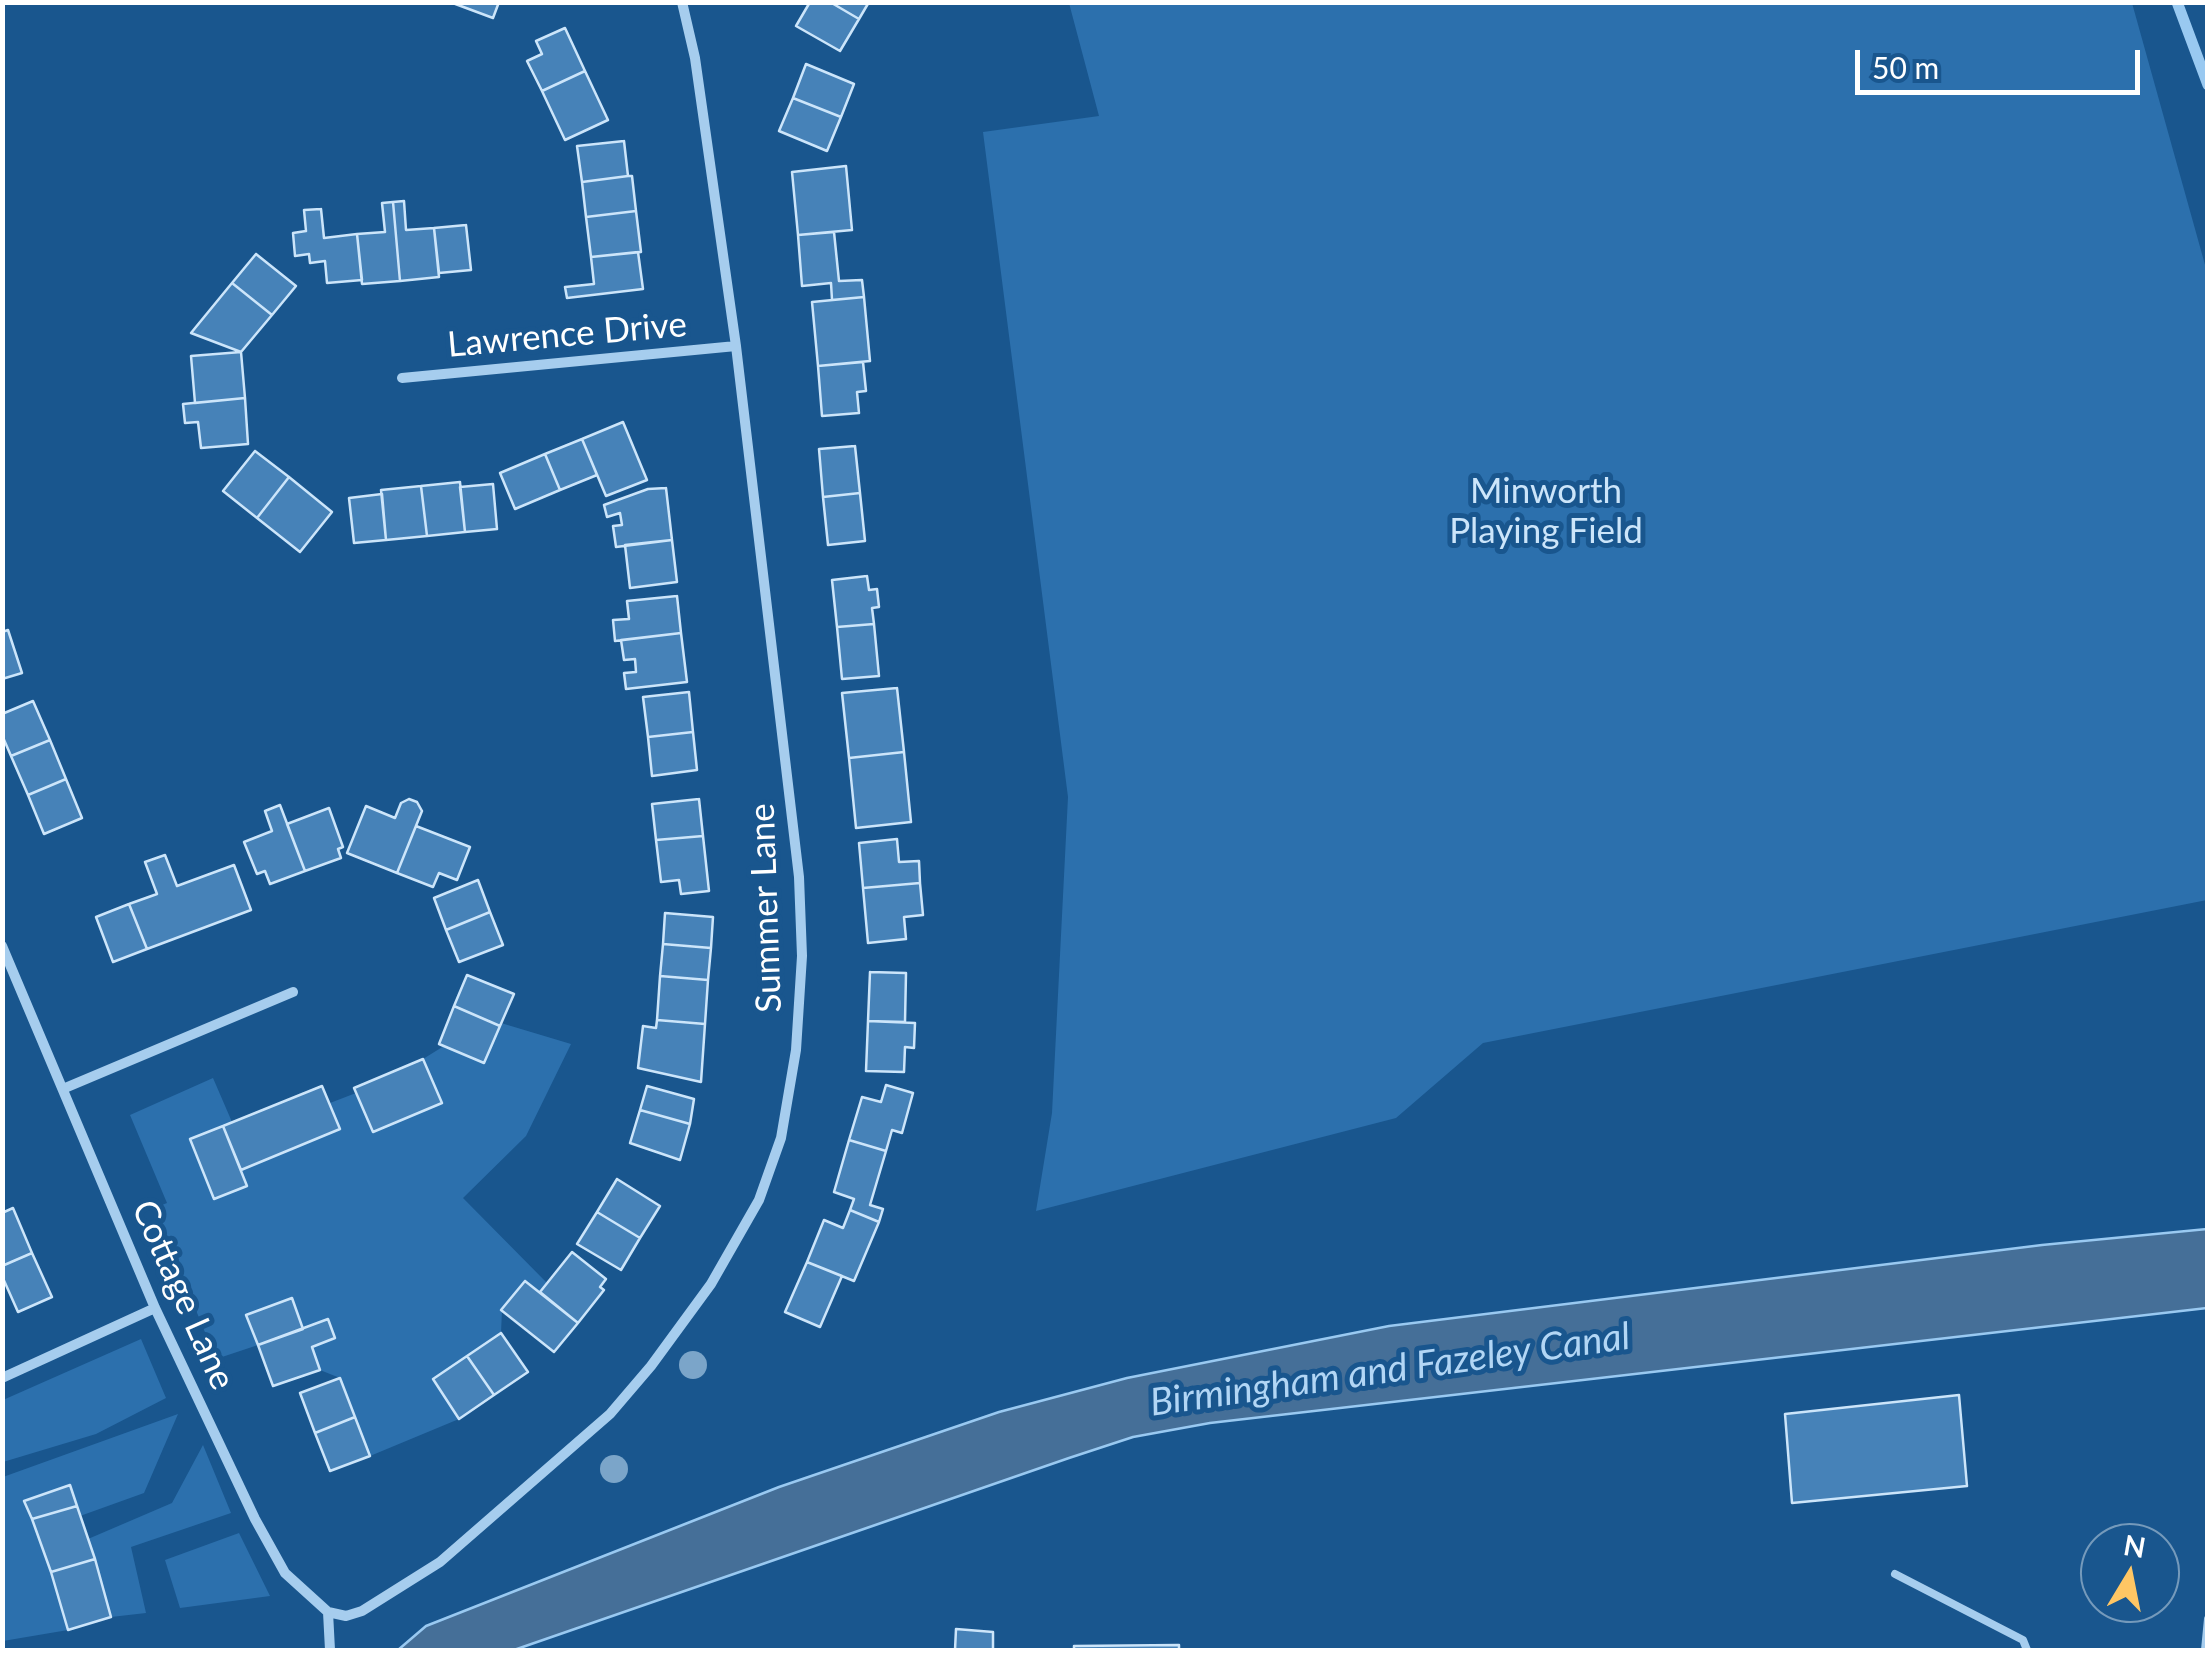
<!DOCTYPE html>
<html>
<head>
<meta charset="utf-8">
<style>
	body { margin:0 }
	#map { position:relative; width:2210px; height:1653px; overflow:hidden; background:#19568e; font-family:Lato,sans-serif }
	canvas { display:block }
	.frame { position:absolute; inset:0; border:5px solid #fff; pointer-events:none }
	.north { position:absolute; left:2080px; top:1523px; width:100px; height:100px; box-sizing:border-box; background:#19568e; border:2px solid #759abb; border-radius:50%; rotate:10deg; font-size:28px; font-weight:700; line-height:40px; text-align:center; color:#fff }
	.north::after { content:''; display:block; margin:auto; width:35px; height:45px; background:#ffc664; clip-path:polygon(50% 0,100% 100%,50% 72%,0 100%) }
	.scale { position:absolute; left:1855px; top:50px; width:285px; height:45px; box-sizing:border-box; border:5px solid #fff; border-top:0; padding-left:12px; font-size:30px; line-height:35px; white-space:nowrap; color:#fff; -webkit-text-stroke:8px #19568e; paint-order:stroke }
</style>
</head>
<body>
<div id="map">
<canvas width="2210" height="1653"></canvas>
<div class="frame"></div>
<div class="north">N</div>
<div class="scale">50 m</div>
</div>
<script>
const ctx = document.querySelector('canvas').getContext('2d');
ctx.lineJoin = 'round';
function fillPath(path, color) { ctx.fillStyle = color; ctx.fill(path, 'evenodd'); }
const toPath = rows => new Path2D(rows.map(r => 'M' + r).join(''));
function stroke(path, color, width, dash) { ctx.strokeStyle = color; ctx.lineWidth = width; ctx.lineCap = dash ? 'butt' : 'round'; ctx.setLineDash(dash || []); ctx.stroke(path); }
function drawText(font, color, halo, rows, align = 'center') {
  ctx.font = font + ' Lato,sans-serif'; ctx.lineWidth = 10; ctx.setLineDash([]); ctx.textBaseline = 'middle'; ctx.strokeStyle = halo; ctx.fillStyle = color; for (const [text, x, y, turn = 0] of rows) {
    ctx.save(); ctx.translate(x, y); ctx.rotate((+turn || 0) * Math.PI / 180); ctx.textAlign = isNaN(turn) ? turn : align; if (halo) ctx.strokeText(text, 0, 0); ctx.fillText(text, 0, 0); ctx.restore();
  }
}
fillPath(toPath([
	[1069,3,2132,3,2207,272,2207,900,1483,1043,1396,1118,1036,1211,1052,1113,1068,797,983,132,1099,116],
	[501,1023,571,1044,526,1136,463,1198,547,1283,540,1292,525,1281,502,1310,501,1333,433,1379,459,1419,370,1456,340,1378,320,1370,292,1299,247,1315,258,1345,216,1359,154,1208,167,1203,130,1115,213,1078,232,1122,190,1140,215,1199,247,1186,241,1170,340,1129,330,1103,356,1093,441,1102,423,1059,444,1046,484,1063],
	[141,1339,166,1398,96,1434,3,1462,3,1400],
	[178,1414,144,1493,80,1516,70,1485,25,1501,51,1572,68,1630,3,1641,3,1477],
	[203,1445,231,1513,131,1547,146,1613,111,1617,88,1539,172,1503],
	[239,1533,270,1596,180,1608,165,1560]
]), '#2c70ad');
const water = toPath([
	[2207,1229,2207,1308,1210,1423,1133,1437,1069,1458,514,1650,398,1650,426,1626,779,1487,999,1412,1127,1378,1389,1326,2042,1245,2207,1229]
]);
fillPath(water, '#456f98');
stroke(water, '#99c9f1', 2.5);
stroke(toPath([
	[2177,2,2208,85]
]), '#99c9f1', 11);
const building = toPath([
	[450,2,499,2,493,18,450,2],
	[810,2,830,2,859,19,840,51,796,26,810,2],
	[830,2,869,2,859,19,830,2],
	[565,28,585,71,542,91,527,61,542,54,536,41,565,28],
	[806,64,854,84,841,117,793,98,806,64],
	[585,71,608,120,565,140,542,91,585,71],
	[793,98,841,117,827,151,779,131,793,98],
	[624,141,628,176,582,182,577,146,624,141],
	[846,166,852,230,798,235,792,172,846,166],
	[628,176,632,176,636,211,586,217,582,182,628,176],
	[404,201,406,230,434,228,439,277,400,281,393,202,404,201],
	[393,202,400,281,362,284,357,234,385,232,382,203,393,202],
	[321,209,324,238,357,234,362,280,327,283,325,261,310,263,309,254,295,256,293,233,306,231,304,210,321,209],
	[636,211,641,252,591,257,586,217,636,211],
	[466,225,471,270,439,273,434,228,466,225],
	[834,232,839,281,862,280,864,297,832,300,831,283,802,286,798,235,834,232],
	[638,252,643,289,567,298,565,287,594,284,591,257,638,252],
	[256,254,296,286,272,315,232,283,256,254],
	[232,283,272,315,241,352,191,333,232,283],
	[864,297,870,361,818,366,812,302,864,297],
	[241,352,245,398,195,403,191,356,241,352],
	[863,362,866,391,857,392,859,413,822,416,818,366,863,362],
	[245,398,248,444,201,448,198,422,185,423,183,404,245,398],
	[623,422,647,480,606,496,582,439,623,422],
	[582,439,597,475,560,490,545,454,582,439],
	[855,446,860,493,823,497,819,449,855,446],
	[255,451,289,477,257,518,223,491,255,451],
	[545,454,560,490,515,509,500,473,545,454],
	[289,477,332,512,300,552,257,518,289,477],
	[460,482,465,532,427,536,421,486,460,482],
	[493,484,497,529,465,532,460,487,493,484],
	[421,486,427,536,386,540,381,490,421,486],
	[666,488,672,540,616,547,613,526,622,525,620,513,607,517,604,505,648,489,666,488],
	[860,493,865,541,828,545,823,497,860,493],
	[382,494,386,540,354,543,349,498,382,494],
	[672,540,677,582,630,588,625,545,672,540],
	[867,576,869,590,877,589,879,607,872,608,874,624,837,627,832,580,867,576],
	[677,596,681,633,615,641,613,620,629,619,627,601,677,596],
	[874,624,879,676,842,679,837,627,874,624],
	[8,630,22,673,2,679,2,632,8,630],
	[681,633,687,682,626,689,624,673,636,672,635,659,624,660,621,640,681,633],
	[897,688,904,752,849,758,842,693,897,688],
	[689,692,693,732,648,737,643,697,689,692],
	[33,701,50,740,11,756,2,735,2,714,33,701],
	[693,732,697,770,652,776,648,737,693,732],
	[50,740,66,779,28,795,11,756,50,740],
	[904,752,911,822,856,828,849,758,904,752],
	[66,779,82,818,44,834,28,795,66,779],
	[409,799,417,802,422,811,397,873,347,853,366,806,395,818,401,803,409,799],
	[699,799,703,836,656,840,652,804,699,799],
	[280,805,305,871,270,884,265,871,257,874,244,842,272,831,265,811,280,805],
	[329,808,343,847,338,849,341,858,305,871,287,824,329,808],
	[416,826,470,847,457,880,439,873,433,887,397,873,416,826],
	[703,836,709,891,681,894,679,880,661,882,656,840,703,836],
	[897,839,899,862,919,861,920,883,863,888,859,843,897,839],
	[165,855,177,886,234,865,251,910,147,949,129,904,157,894,145,862,165,855],
	[478,880,490,912,446,930,434,898,478,880],
	[920,883,923,915,904,917,906,939,868,943,863,888,920,883],
	[129,904,147,949,113,962,96,917,129,904],
	[490,912,503,945,459,962,446,930,490,912],
	[665,913,713,917,711,948,663,944,665,913],
	[663,944,711,948,708,980,660,976,663,944],
	[870,972,906,973,905,1022,868,1021,870,972],
	[467,975,514,994,500,1026,454,1006,467,975],
	[660,976,708,980,705,1024,657,1020,660,976],
	[454,1006,500,1026,484,1063,439,1044,454,1006],
	[657,1020,705,1024,701,1082,638,1068,643,1026,656,1028,657,1020],
	[868,1021,915,1023,914,1048,905,1047,904,1072,866,1071,868,1021],
	[423,1059,442,1103,373,1132,354,1088,423,1059],
	[886,1085,913,1093,902,1133,892,1130,886,1151,849,1140,862,1097,881,1102,886,1085],
	[322,1086,340,1129,241,1170,223,1126,322,1086],
	[647,1086,694,1099,690,1124,640,1110,647,1086],
	[640,1110,690,1124,680,1160,630,1143,640,1110],
	[223,1126,247,1186,214,1199,190,1139,223,1126],
	[849,1140,886,1151,870,1205,883,1209,879,1222,850,1210,854,1199,834,1192,849,1140],
	[617,1179,660,1206,640,1238,597,1212,617,1179],
	[13,1208,32,1253,2,1266,2,1213,13,1208],
	[850,1210,879,1222,854,1281,807,1262,824,1220,843,1228,850,1210],
	[597,1212,640,1238,621,1270,577,1244,597,1212],
	[572,1252,606,1279,600,1287,604,1290,578,1323,540,1292,572,1252],
	[32,1253,52,1297,18,1312,2,1276,2,1266,32,1253],
	[807,1262,842,1276,820,1327,785,1312,807,1262],
	[525,1281,578,1323,554,1352,501,1310,525,1281],
	[292,1298,303,1329,258,1345,246,1315,292,1298],
	[328,1319,335,1338,312,1347,320,1370,273,1386,258,1345,328,1319],
	[501,1333,528,1372,494,1395,467,1356,501,1333],
	[467,1356,494,1395,459,1419,433,1379,467,1356],
	[340,1378,355,1417,315,1433,300,1393,340,1378],
	[1959,1395,1967,1486,1792,1503,1785,1414,1959,1395],
	[355,1417,370,1456,330,1471,315,1433,355,1417],
	[70,1485,77,1506,32,1519,24,1501,70,1485],
	[77,1506,95,1559,51,1572,32,1519,77,1506],
	[95,1559,111,1617,68,1630,51,1572,95,1559],
	[956,1629,993,1632,993,1650,955,1650,956,1629],
	[1179,1645,1179,1650,1074,1650,1074,1646,1179,1645]
]);
fillPath(building, '#4682b8');
stroke(building, '#cce5fa', 2.5);
stroke(toPath([
	[1895,1574,2023,1640,2027,1650],
	[2205,1650,2208,1619]
]), '#a6cdee', 8);
stroke(toPath([
	[402,378,736,346],
	[2,946,155,1308,255,1519,285,1573,328,1612,330,1650],
	[65,1088,293,992],
	[2,1378,155,1308],
	[328,1612,346,1616,362,1611,440,1562,610,1414,651,1366,711,1284,759,1200,781,1138,796,1050,802,956,799,877,736,346,695,58,682,2]
]), '#a6cdee', 10);
ctx.fillStyle = '#7ba5c9';
for (const [x, y] of [
	[693,1365],
	[614,1469]
]) { ctx.beginPath(); ctx.arc(x, y, 14, 0, 2 * Math.PI); ctx.fill(); }
drawText('35px', '#fff', '#19568e', [
	["Lawrence Drive",567,335,-5],
	["Summer Lane",766,908,-92],
	["Cottage Lane",183,1295,66]
]);
drawText('35px', '#cce5fa', '#19568e', [
	["Minworth",1546,492],
	["Playing Field",1546,532]
]);
drawText('italic 38px', '#b2d6f5', '#19568e', [
	["Birmingham and Fazeley Canal",1390,1370,-8]
]);
</script>
</body>
</html>
